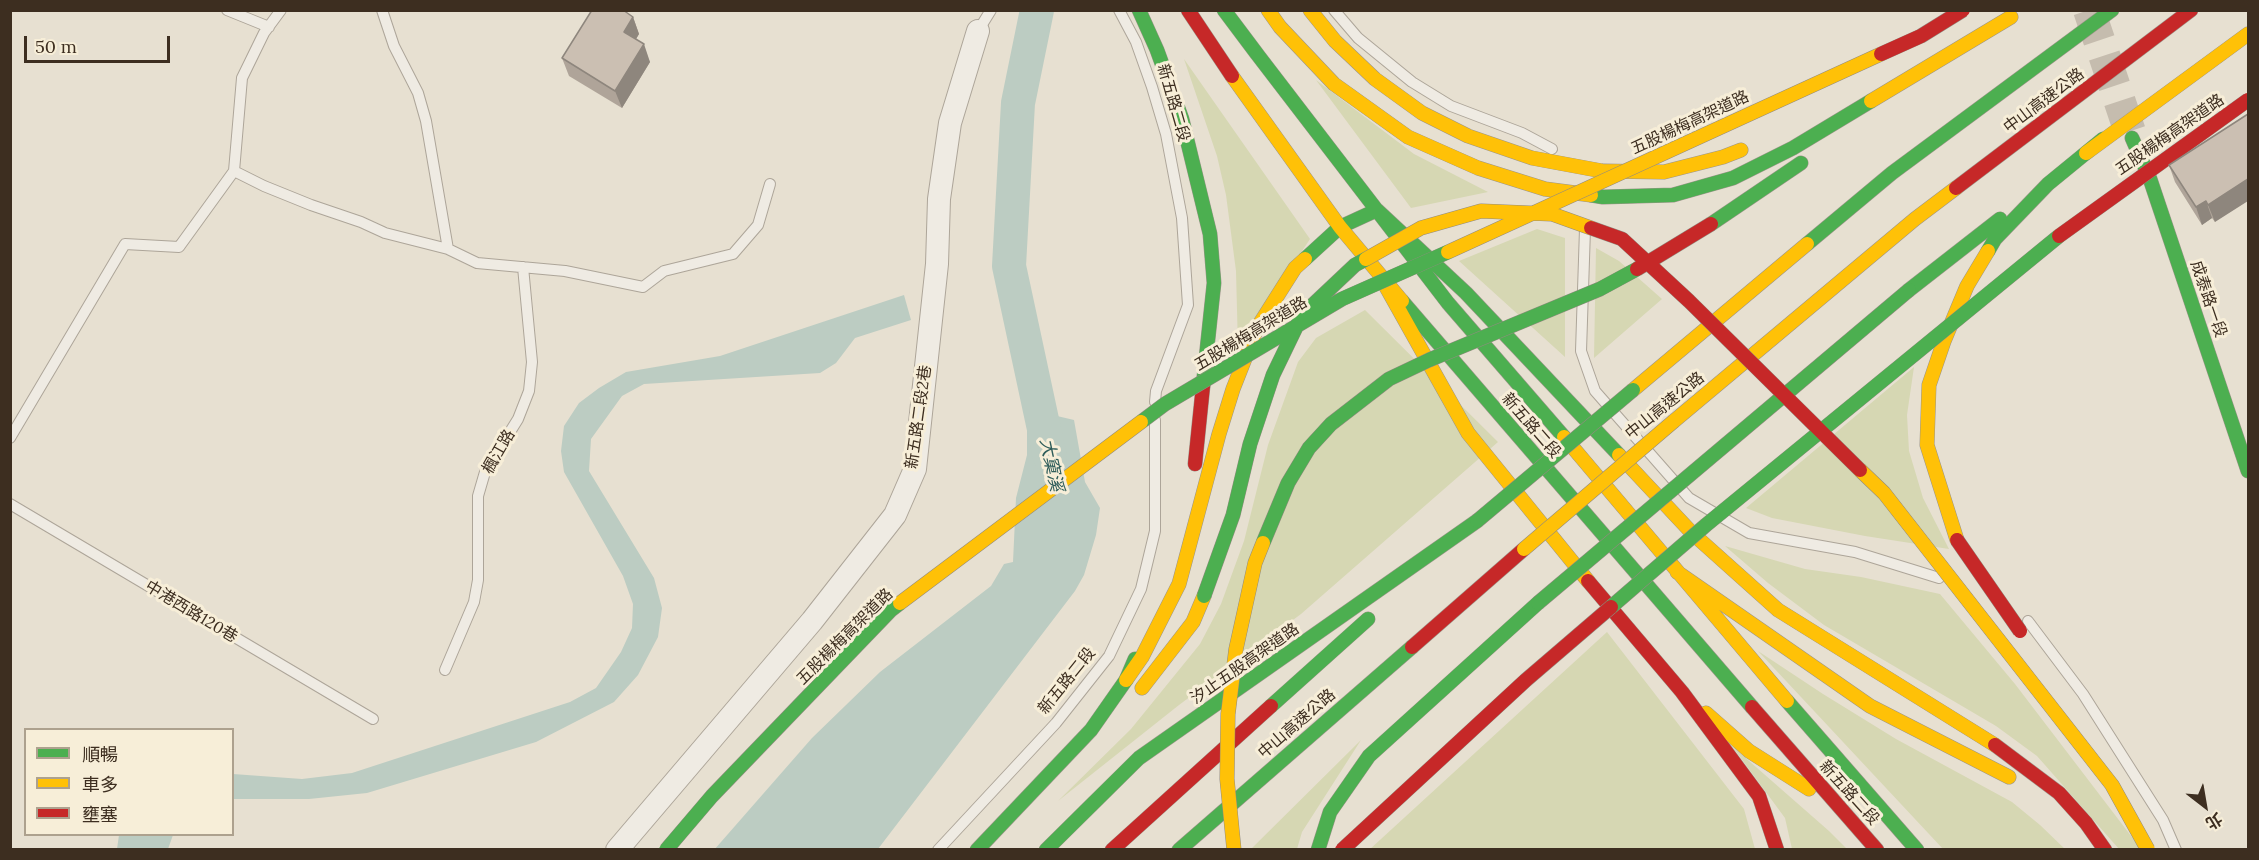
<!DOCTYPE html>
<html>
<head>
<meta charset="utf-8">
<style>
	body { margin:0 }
	#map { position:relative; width:2259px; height:860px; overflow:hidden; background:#e7e0d1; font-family:Lora,"Noto Sans TC",serif }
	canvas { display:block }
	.frame { position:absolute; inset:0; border:12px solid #3d2e20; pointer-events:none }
	.legend { position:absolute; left:24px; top:728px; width:210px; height:108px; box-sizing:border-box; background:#f7eed8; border:2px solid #ada18e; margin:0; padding:8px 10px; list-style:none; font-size:18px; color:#3d2e20 }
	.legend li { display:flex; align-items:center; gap:12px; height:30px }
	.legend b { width:30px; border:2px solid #ada18e }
	.north { position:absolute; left:2175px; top:776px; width:60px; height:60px; -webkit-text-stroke:4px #f7eed8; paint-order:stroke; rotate:149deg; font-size:16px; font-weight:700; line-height:24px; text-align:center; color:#3d2e20 }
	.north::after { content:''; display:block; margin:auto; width:21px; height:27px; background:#3d2e20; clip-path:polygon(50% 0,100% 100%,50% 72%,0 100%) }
	.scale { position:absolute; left:24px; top:36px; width:146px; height:27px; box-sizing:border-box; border:3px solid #3d2e20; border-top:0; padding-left:8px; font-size:18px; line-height:21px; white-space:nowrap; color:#3d2e20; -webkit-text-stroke:4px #f7eed8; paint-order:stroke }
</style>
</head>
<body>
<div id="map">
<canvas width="2259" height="860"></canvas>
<div class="frame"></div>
<ul class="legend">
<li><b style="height:8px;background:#4caf50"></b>順暢</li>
<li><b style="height:8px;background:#ffc107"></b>車多</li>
<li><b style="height:8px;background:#c62828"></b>壅塞</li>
</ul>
<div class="north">北</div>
<div class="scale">50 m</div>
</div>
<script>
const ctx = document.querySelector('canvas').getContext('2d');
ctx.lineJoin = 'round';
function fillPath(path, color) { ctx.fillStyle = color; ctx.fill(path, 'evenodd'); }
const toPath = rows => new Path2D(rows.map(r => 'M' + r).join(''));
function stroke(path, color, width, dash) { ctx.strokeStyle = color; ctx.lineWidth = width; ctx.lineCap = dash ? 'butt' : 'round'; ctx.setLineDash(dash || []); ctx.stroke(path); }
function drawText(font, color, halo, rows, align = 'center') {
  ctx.font = font + ' Lora,"Noto Sans TC",serif'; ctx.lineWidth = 6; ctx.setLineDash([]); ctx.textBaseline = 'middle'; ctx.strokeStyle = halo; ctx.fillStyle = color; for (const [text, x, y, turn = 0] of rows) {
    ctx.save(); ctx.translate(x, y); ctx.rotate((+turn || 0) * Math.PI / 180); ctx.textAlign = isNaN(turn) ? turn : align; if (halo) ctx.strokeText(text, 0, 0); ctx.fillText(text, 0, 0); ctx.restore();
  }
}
fillPath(toPath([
	[1184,59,1310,239,1238,348,1236,271,1226,195,1217,156],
	[1316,80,1414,154,1488,192,1411,208],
	[1537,229,1565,238,1565,357,1459,261],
	[1596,248,1619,261,1662,299,1594,358],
	[1365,310,1498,442,1301,614,1179,705,1058,801,1131,729,1200,644,1221,604,1244,541,1268,445,1298,362,1316,338],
	[1914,367,1907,415,1909,451,1923,498,1949,549,1865,536,1772,518,1746,508],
	[1725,546,1805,569,1861,577,1940,594,2015,684,2141,849,2119,849,2037,756,1996,726,1824,625,1768,583],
	[1607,632,1744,809,1755,849,1369,850],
	[1758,651,1823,694,1896,739,2012,802,2040,825,2065,849,1943,849],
	[1361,740,1302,832,1297,849,1250,850],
	[1732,746,1829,831,1847,849,1792,849,1785,818]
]), '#d6d7b3');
fillPath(toPath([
	[904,295,911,320,855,338,836,363,820,373,644,384,622,396,591,439,589,471,654,578,662,608,658,637,638,675,614,702,536,742,367,793,309,799,233,799,233,774,302,779,352,773,570,702,596,688,621,652,632,628,633,604,623,576,564,472,561,451,564,426,579,403,599,388,626,372,720,356],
	[1040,412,1074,420,1085,482,1100,508,1096,535,1084,575,1075,591,878,849,714,850,812,738,880,672,991,586,1004,564,1013,562,1016,498,1027,455,1027,426],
	[119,835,119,834,173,835,168,849,117,849]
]), '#bcccc2');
stroke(toPath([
	[1037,10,1018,103,1009,266,1050,457]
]), '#bcccc2', 34);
stroke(toPath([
	[2089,10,2132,138]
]), '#c5bcae', 32, [32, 16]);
const lane = toPath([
	[227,10,269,27],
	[382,10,394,46,418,93,426,121,448,249],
	[1119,10,1136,42,1152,87,1166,134,1182,218,1188,305,1156,391,1155,402],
	[1334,10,1358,38,1412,82,1451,106,1522,133,1552,149],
	[978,31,991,10],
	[234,171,264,186,311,205,361,222,385,233,448,249,477,263,565,271,643,287,664,271,733,254,758,225,770,184],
	[1585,229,1581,351,1595,391,1689,498,1749,533,1855,552,1939,578],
	[10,438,125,244,179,247,234,171,242,78,264,33,281,10],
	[10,504,373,719],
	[2028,621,2083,694,2163,820,2176,850],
	[445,670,474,602,478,580,478,496,485,472,518,419,529,391,532,362,523,267],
	[938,850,1056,723,1109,656,1141,589,1155,531,1155,420]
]);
const street = toPath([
	[617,850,812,621,895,515,915,469,937,264,939,199,950,123,978,31]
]);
const fast = toPath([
	[1139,10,1157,50,1182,119,1210,234,1214,283,1203,386],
	[1224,10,1257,54],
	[1257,54,1448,303,1564,437],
	[2132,138,2150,179,2248,471],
	[1591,195,1603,197,1673,195,1733,178,1793,148,1871,101],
	[1711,224,1801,163],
	[1807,244,1892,173,2112,10],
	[1988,251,1995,239,2048,184,2103,139],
	[1305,259,1340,227,1377,210,1466,293,1619,455],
	[1909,290,2000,219],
	[1402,301,1752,707],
	[1787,701,1917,850],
	[1271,706,1368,619],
	[977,850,1091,730,1126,680,1135,659],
	[1046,850,1139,758,1477,521],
	[1179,850,1412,647],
	[1318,850,1330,812,1369,756,1538,603]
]);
const slow = toPath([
	[1268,10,1280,27,1334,84,1408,137,1478,168,1545,189,1591,195],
	[1310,10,1335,41,1375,79,1422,113,1468,136,1532,158,1602,171,1664,172,1723,157,1741,150],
	[1232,76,1340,227,1402,301],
	[1871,101,2011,17],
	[2086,153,2248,34],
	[1380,276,1468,433,1588,581],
	[1633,390,1807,244],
	[1674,421,1915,219,1956,188],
	[1564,437,1787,701],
	[1619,455,1692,533,1778,610,1995,745],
	[1957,540,1927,445,1929,385,1944,341,1967,286,1988,251],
	[1677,572,1870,706,2009,777],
	[1126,680,1142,657,1179,584,1219,434,1233,389,1257,328,1295,268,1305,259],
	[1142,688,1193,622,1204,596],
	[1706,713,1749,751,1809,789]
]);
const jam = toPath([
	[1188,10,1232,76],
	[1956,188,2191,10],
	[1195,464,1203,386],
	[1588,581,1682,692,1759,796,1777,850],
	[1412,647,1524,549],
	[1752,707,1877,850],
	[1995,745,2059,793,2086,823,2105,850],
	[1112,850,1271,706]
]);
stroke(lane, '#ada599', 12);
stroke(street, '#ada599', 24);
stroke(fast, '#9c958a', 15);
stroke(slow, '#9c958a', 15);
stroke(jam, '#9c958a', 15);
stroke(lane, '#efebe3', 10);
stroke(street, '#efebe3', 22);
stroke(fast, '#4caf50', 14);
stroke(slow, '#ffc107', 14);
stroke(jam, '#c62828', 14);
const fastBridge = toPath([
	[1141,422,1165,404,1342,299,1448,252],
	[1477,521,1633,390],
	[1263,543,1288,483,1309,448,1331,424,1389,379,1429,360,1600,289,1637,269],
	[1204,596,1233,515,1250,444,1273,375,1302,315,1355,265,1366,259],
	[1538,603,1909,290],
	[1611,607,1706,525,2059,236],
	[666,850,712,796,891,610,900,603]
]);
const slowBridge = toPath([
	[1448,252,1881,54],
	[1366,259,1421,228,1481,211,1552,214,1591,228],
	[1860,470,1884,493,2112,785,2148,850],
	[1524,549,1674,421],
	[900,603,1141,422],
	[1234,850,1227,779,1228,714,1236,649,1255,563,1263,543]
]);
const jamBridge = toPath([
	[1881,54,1921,36,1963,10],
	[1591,228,1622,239,1689,301,1860,470],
	[2059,236,2248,100],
	[1637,269,1711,224],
	[1957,540,2020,631],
	[1342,850,1526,680,1611,607]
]);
stroke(fastBridge, '#928b80', 15, []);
stroke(slowBridge, '#928b80', 15, []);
stroke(jamBridge, '#928b80', 15, []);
stroke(fastBridge, '#4caf50', 14);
stroke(slowBridge, '#ffc107', 14);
stroke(jamBridge, '#c62828', 14);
fillPath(toPath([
	[633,17,639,34,636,39,650,62,622,108,569,76,562,58],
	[2248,114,2215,222,2212,218,2202,225,2175,182,2169,165]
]), '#afa499');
fillPath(toPath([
	[633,17,639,34,630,49,624,32],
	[644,44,650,62,622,108,615,91],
	[2248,179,2248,201,2215,222,2208,205],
	[2206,201,2212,218,2202,225,2196,207]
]), '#8e867d');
const building = toPath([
	[592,10,623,10,633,17,624,32,644,44,615,91,562,58,592,10],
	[2248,114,2248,179,2208,205,2206,201,2196,207,2169,165,2248,114]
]);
fillPath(building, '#cbbfb2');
stroke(building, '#8e867d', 1.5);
drawText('16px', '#3d2e20', '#f7eed8', [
	["中山高速公路",2044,101,-37],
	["新五路二段",1173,103,74],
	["五股楊梅高架道路",1690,123,-25],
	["五股楊梅高架道路",2170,135,-35],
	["成泰路一段",2208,299,71],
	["五股楊梅高架道路",1251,334,-31],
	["中山高速公路",1665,406,-39],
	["新五路二段2巷",919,417,-82],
	["新五路二段",1531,426,49],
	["楓江路",499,452,-60],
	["中港西路120巷",191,612,31],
	["五股楊梅高架道路",845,637,-45],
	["汐止五股高架道路",1245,664,-35],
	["新五路二段",1067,681,-51],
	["中山高速公路",1297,724,-41],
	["新五路二段",1849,793,48]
]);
drawText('italic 18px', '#2f5d5a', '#f7eed8', [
	["大窠溪",1051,465,78]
]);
</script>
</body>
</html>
